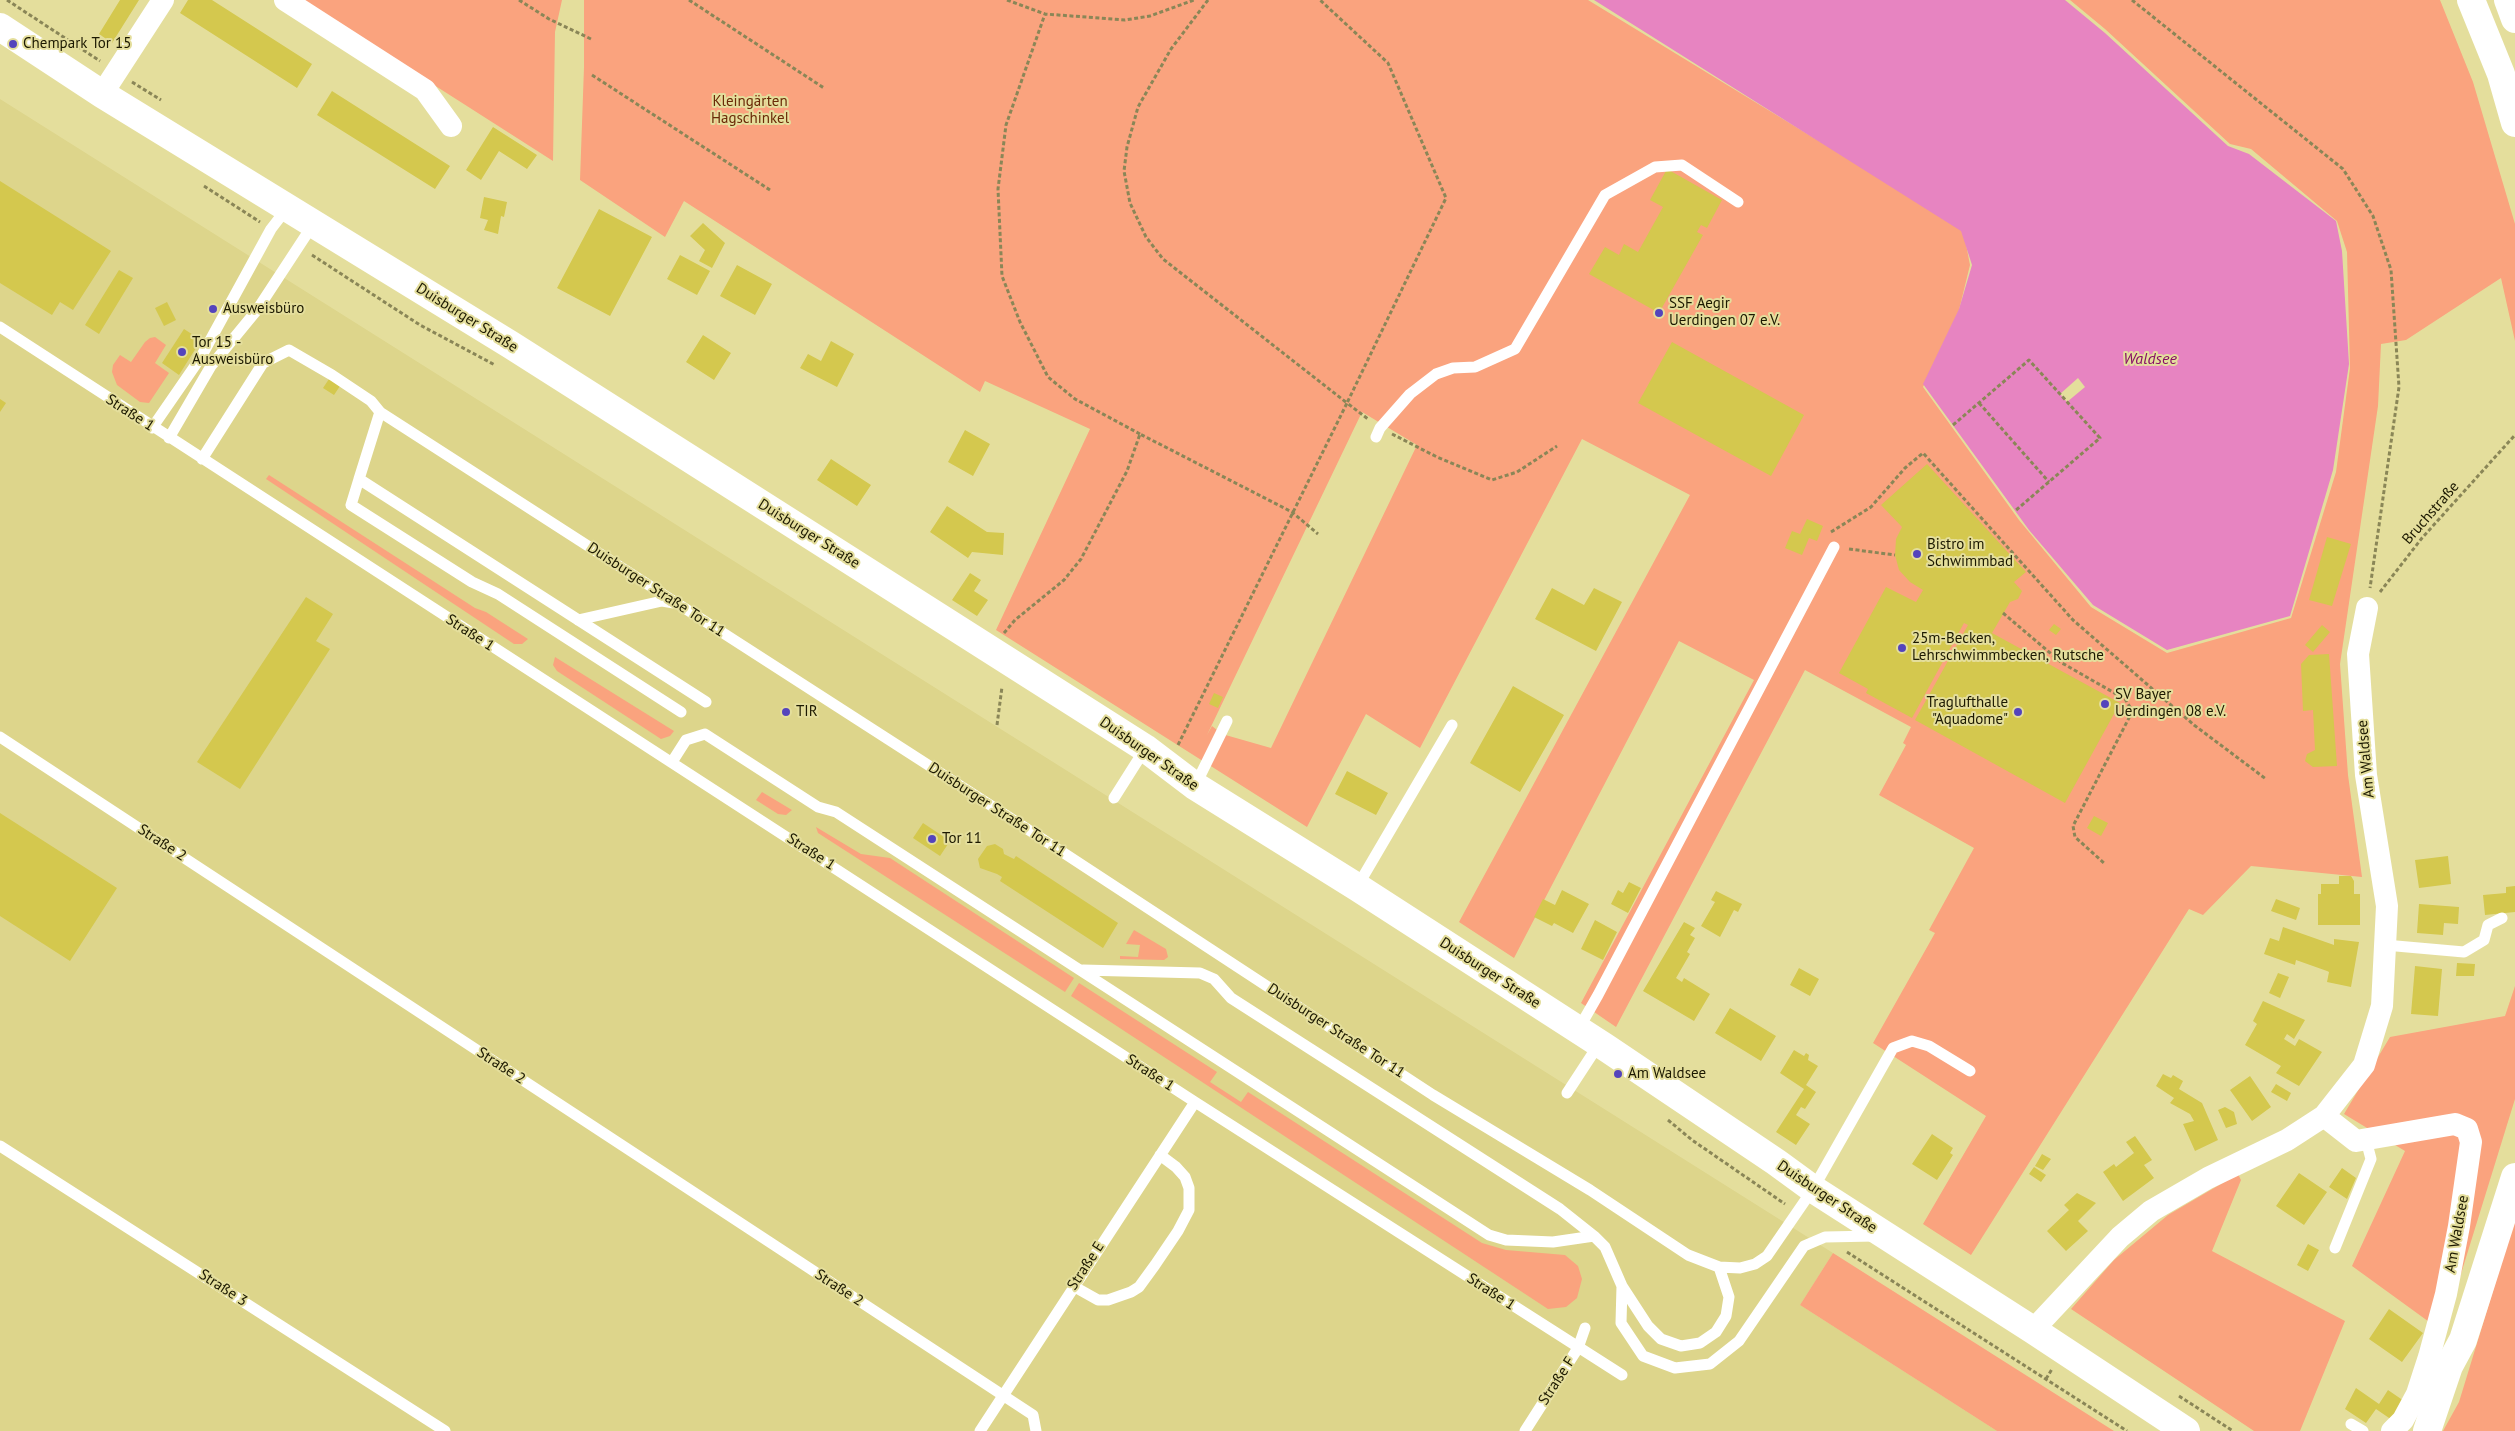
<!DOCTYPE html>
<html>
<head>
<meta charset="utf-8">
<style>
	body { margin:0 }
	canvas { display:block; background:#e4de9c }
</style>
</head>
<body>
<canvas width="2515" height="1431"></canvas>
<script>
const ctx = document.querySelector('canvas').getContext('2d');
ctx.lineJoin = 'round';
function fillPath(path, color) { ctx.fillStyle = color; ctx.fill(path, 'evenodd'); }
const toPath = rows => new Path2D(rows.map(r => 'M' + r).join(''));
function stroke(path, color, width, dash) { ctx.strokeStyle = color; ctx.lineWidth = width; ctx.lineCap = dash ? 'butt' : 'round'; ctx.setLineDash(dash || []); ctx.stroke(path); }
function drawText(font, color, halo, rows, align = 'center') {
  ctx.font = font + ' "PT Sans",sans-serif'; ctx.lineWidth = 4; ctx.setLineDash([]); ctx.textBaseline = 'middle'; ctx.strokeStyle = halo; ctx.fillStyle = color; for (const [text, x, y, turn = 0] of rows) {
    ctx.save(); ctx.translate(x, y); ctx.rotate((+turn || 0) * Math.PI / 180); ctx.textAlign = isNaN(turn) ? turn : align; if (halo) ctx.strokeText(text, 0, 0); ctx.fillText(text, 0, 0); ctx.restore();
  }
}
fillPath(toPath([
	[0,99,1833,1253,1800,1305,1997,1431,0,1431]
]), '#ddd58b');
fillPath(toPath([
	[301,0,562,0,555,32,553,161],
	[584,0,1588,0,1963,229,1970,265,1959,310,1923,387,2019,520,2091,607,2167,653,2291,618,2336,472,2350,368,2347,252,2337,221,2251,149,2230,144,2105,29,2070,0,2440,0,2473,82,2515,224,2515,341,2501,278,2406,340,2381,344,2378,406,2340,664,2348,775,2362,877,2251,866,2203,915,2189,909,1971,1255,1923,1224,1986,1116,1873,1043,1935,933,1929,930,1974,848,1879,795,1906,745,1903,743,1911,727,1805,670,1616,1027,1581,1003,1754,680,1679,641,1514,958,1459,922,1690,495,1582,439,1420,748,1366,714,1307,827,996,630,1090,429,985,381,980,392,684,201,665,237,580,180,584,67],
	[1362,412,1417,445,1271,748,1222,734,1212,726,1207,735],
	[155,337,166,345,155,363,169,373,149,403,140,402,117,385,112,372,113,365,120,355,131,362,145,342,150,338],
	[269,475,475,608,486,612,528,639,522,644,514,644,266,479],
	[555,657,674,731,670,736,661,739,557,671,553,665],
	[762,792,792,810,786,815,778,814,756,800],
	[816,827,861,854,890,858,1074,978,1065,992,818,833],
	[1134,930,1166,949,1168,957,1164,960,1120,959,1120,956,1138,957,1140,945,1126,944],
	[1079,983,1217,1072,1210,1082,1241,1102,1248,1092,1482,1243,1506,1250,1565,1255,1578,1266,1582,1279,1577,1298,1566,1307,1548,1309,1071,996],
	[2515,986,2515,1099,2443,1332,2352,1266,2405,1151,2344,1114,2390,1037,2505,1016],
	[2238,1174,2241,1180,2212,1251,2345,1321,2300,1431,2254,1431,2071,1309,2114,1260,2168,1215],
	[2515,1219,2515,1431,2443,1431,2459,1402],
	[1833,1253,2114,1431,1997,1431,1800,1305]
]), '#faa37e');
fillPath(toPath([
	[1594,0,2065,0,2105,33,2228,146,2249,154,2336,221,2342,251,2349,364,2333,470,2290,616,2167,650,2093,605,2029,530,1923,384,1959,309,1972,265,1961,231]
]), '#e784c1');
fillPath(toPath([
	[2078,378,2085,387,2067,402,2060,394]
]), '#e4de9c');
fillPath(toPath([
	[120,0,139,0,112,43,99,34],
	[188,0,212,0,312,64,297,88,180,13],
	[332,91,450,166,435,189,317,115],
	[493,127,537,155,527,169,499,151,481,180,466,170],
	[1667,169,1722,200,1707,228,1701,225,1697,232,1703,235,1659,313,1589,274,1605,247,1619,255,1624,244,1638,252,1663,207,1650,200],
	[0,181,111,251,73,310,60,302,52,315,0,283],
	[484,197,507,202,504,217,501,216,498,234,484,230,488,220,480,218],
	[599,209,652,237,610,316,557,288],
	[703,223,725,243,712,268,699,261,705,250,690,236],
	[680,255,710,271,697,295,667,279],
	[737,265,772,284,755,315,720,296],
	[119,270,133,278,99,334,85,325],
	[167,302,176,320,164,326,155,308],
	[184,329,201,340,179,375,162,363],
	[703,335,731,353,714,380,686,362],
	[831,341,854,354,837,387,800,368,808,354,821,361],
	[1672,342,1804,415,1771,476,1638,403],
	[329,379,340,386,334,395,323,388],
	[0,399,6,403,0,412],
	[965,430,990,444,973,476,948,462],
	[831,459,871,485,857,506,817,480],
	[1927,464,2026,572,2014,582,2022,591,2018,599,2010,602,1992,633,2120,703,2065,803,1915,720,1968,625,1964,623,1912,718,1866,693,1868,689,1839,673,1886,587,1916,602,1923,590,1910,582,1899,570,1895,555,1896,539,1902,527,1881,505],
	[947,506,987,532,1004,533,1003,555,972,552,968,558,930,532],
	[1807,519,1823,526,1817,541,1809,538,1802,555,1785,548,1792,531,1800,534],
	[2327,537,2351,544,2332,606,2309,600],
	[970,573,981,580,974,591,988,600,977,616,952,600],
	[1552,588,1584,605,1594,588,1622,602,1596,651,1535,619],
	[306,597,333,614,316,641,330,649,240,789,197,762],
	[2054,624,2061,629,2056,635,2049,630],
	[2322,625,2330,632,2313,652,2305,645],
	[2329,654,2337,766,2313,767,2305,761,2307,754,2315,750,2313,710,2303,711,2301,664,2309,655],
	[1513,686,1564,715,1520,792,1470,763],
	[1214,693,1223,697,1218,708,1209,704],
	[1347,771,1388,793,1376,815,1335,794],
	[0,813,117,888,70,961,0,916],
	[2094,816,2108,823,2101,836,2087,828],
	[923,823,950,841,940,856,913,838],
	[995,844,1003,849,1004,854,1014,859,1016,856,1118,923,1103,948,1000,881,1002,877,997,874,980,868,978,859,987,846],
	[2448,856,2451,884,2419,888,2415,860],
	[2339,876,2351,876,2354,881,2354,894,2360,894,2360,925,2318,925,2318,894,2321,894,2321,884,2339,884],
	[1629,882,1641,888,1628,913,1611,904,1618,890,1623,893],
	[2515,886,2515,912,2485,915,2483,895,2506,893,2506,887],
	[1562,890,1589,904,1573,933,1554,923,1552,926,1534,917,1543,899,1555,905],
	[1716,891,1742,904,1738,912,1734,910,1720,937,1701,926,1715,902,1711,900],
	[2276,899,2300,908,2296,920,2271,911],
	[2419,904,2459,907,2458,924,2444,923,2443,935,2417,933],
	[1595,920,1617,932,1603,960,1581,949],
	[1684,922,1695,928,1690,935,1695,938,1687,952,1690,954,1676,978,1682,982,1684,978,1710,994,1694,1021,1643,991],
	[2283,927,2334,945,2334,939,2359,942,2351,987,2327,982,2329,972,2327,971,2296,960,2295,965,2264,954,2270,938,2279,941],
	[2457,963,2475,964,2474,976,2456,976],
	[2415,966,2442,969,2438,1016,2411,1014],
	[1799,968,1819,979,1810,996,1790,985],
	[2278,973,2289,977,2280,998,2269,993],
	[2263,1001,2305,1020,2294,1039,2287,1034,2284,1039,2295,1046,2299,1039,2322,1052,2299,1086,2276,1073,2281,1066,2245,1045,2257,1024,2253,1021],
	[1730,1008,1776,1036,1761,1061,1715,1033],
	[1794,1050,1804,1056,1806,1053,1809,1055,1808,1060,1818,1066,1806,1085,1816,1092,1805,1109,1801,1107,1796,1115,1810,1124,1796,1145,1776,1132,1804,1089,1780,1073],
	[2163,1074,2171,1078,2173,1075,2183,1081,2179,1089,2202,1103,2218,1140,2195,1151,2183,1124,2194,1121,2190,1114,2170,1103,2174,1098,2156,1086],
	[2250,1076,2271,1107,2252,1121,2230,1090],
	[2276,1084,2291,1093,2287,1101,2271,1092],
	[2225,1107,2234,1112,2237,1124,2226,1128,2218,1110],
	[1932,1134,1953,1148,1950,1153,1953,1155,1937,1180,1912,1164],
	[2135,1136,2152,1160,2144,1165,2154,1178,2123,1201,2103,1172,2114,1164,2116,1167,2134,1153,2126,1142],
	[2042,1154,2051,1159,2043,1170,2035,1166],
	[2034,1167,2046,1175,2041,1182,2029,1174],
	[2342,1168,2356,1178,2347,1199,2329,1187],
	[2299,1173,2327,1192,2304,1225,2276,1206],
	[2077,1193,2096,1203,2078,1221,2088,1231,2066,1251,2047,1231,2069,1210,2064,1205],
	[2308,1244,2319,1250,2308,1271,2297,1265],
	[2389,1309,2423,1333,2402,1362,2369,1339],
	[2356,1388,2379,1404,2388,1390,2404,1401,2392,1420,2376,1409,2366,1423,2345,1409]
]), '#d4c84e');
stroke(toPath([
	[7,0,100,61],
	[519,0,549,19,591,39],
	[689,0,824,88],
	[1007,0,1045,14],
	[1208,0,1171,49,1138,107,1127,147,1124,171,1130,203,1146,237,1163,259,1347,403,1446,198,1388,63,1320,0],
	[2132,0,2343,169,2373,216,2391,270,2399,387,2370,588],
	[592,75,770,190],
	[132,82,161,100],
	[204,186,260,222],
	[312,255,420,325,495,365],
	[1979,403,2049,482],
	[1953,425,2029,360,2100,438,2015,511],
	[1140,434,1075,399,1048,377,1020,322,1002,276,998,189,1006,125,1045,14,1125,20,1150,16,1194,0],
	[1392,434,1437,457,1492,480,1517,472,1557,446],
	[1831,532,1871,507,1905,468,1923,453,2073,620,2194,725,2266,779],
	[1849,549,1895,555],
	[2380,592,2422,538,2515,435],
	[2003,613,2062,663,2125,699,2130,707,2130,716,2073,826,2075,837,2104,863],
	[1004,633,1015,620,1064,580,1081,559,1127,471,1140,434,1292,512,1318,534],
	[997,725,1002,687],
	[1178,745,1347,403,1368,419],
	[1668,1120,1692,1140,1785,1204],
	[1847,1252,2127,1431],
	[2046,1379,2052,1369],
	[2179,1396,2233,1431]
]), '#8a8657', 3, [4, 2.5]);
stroke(toPath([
	[0,327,1195,1102,1622,1375],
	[380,412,359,479,706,702],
	[152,428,201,357,271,229,288,207],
	[1376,437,1380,428,1410,394,1436,374,1453,368,1475,367,1515,349,1605,195,1655,167,1682,165,1738,202],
	[169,438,211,366,257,310,314,223],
	[202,459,263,363,289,350,332,375,371,401,380,412,1015,821,1433,1095,1590,1190,1688,1255,1719,1267,1740,1268,1755,1264,1767,1256,1813,1189,1893,1048,1912,1041,1929,1046,1970,1071],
	[359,479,351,505,472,582,498,594,681,712],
	[578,620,662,601,674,603],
	[0,737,1033,1415,1036,1431],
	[672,762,686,740,705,734,818,807,836,812,1489,1235,1506,1240,1553,1242,1594,1236,1605,1247,1622,1286,1621,1323,1643,1356,1675,1368,1710,1364,1739,1341,1804,1246,1825,1237,1875,1236],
	[1195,786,1227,721],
	[1114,798,1145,749],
	[1357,887,1452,725],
	[2385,945,2464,952,2484,940,2488,925,2502,918],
	[1083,970,1200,973,1214,979,1231,998,1560,1209,1594,1236],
	[1578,1030,1598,995,1834,547],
	[1567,1093,1599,1044],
	[0,1146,445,1431],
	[2335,1248,2371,1159,2366,1140],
	[1073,1286,1098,1300,1108,1300,1131,1292,1139,1287,1155,1265,1178,1231,1189,1210,1189,1188,1185,1177,1176,1167,1160,1155],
	[1622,1286,1648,1326,1661,1339,1681,1346,1700,1343,1716,1332,1726,1316,1729,1297,1719,1267],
	[2351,1424,2363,1431],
	[980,1431,1195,1102],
	[1525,1431,1578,1348,1585,1328]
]), '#fff', 11);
stroke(toPath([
	[285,0,425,90,451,126],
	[102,94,163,0],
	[2324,1116,2356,1141,2455,1124,2467,1129,2471,1142,2459,1226,2446,1294,2429,1357,2417,1394,2403,1420,2392,1431],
	[2033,1330,2120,1237,2151,1211,2208,1178,2287,1140,2324,1116,2364,1065,2382,1006,2387,906,2366,775,2358,654,2367,608]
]), '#fff', 22);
stroke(toPath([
	[0,27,102,94,511,345,1145,748,1195,786,1357,887,1605,1047,1776,1162,1813,1189,2033,1330,2186,1431]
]), '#fff', 28);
stroke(toPath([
	[2471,0,2501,74,2515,123],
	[2508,0,2515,19],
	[2427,1431,2449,1366,2463,1340,2515,1177]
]), '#fff', 28);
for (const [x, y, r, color] of [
	[13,44,5,"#5444bc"],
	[213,309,5,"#5444bc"],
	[1659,313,5,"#5444bc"],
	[182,352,5,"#5444bc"],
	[1917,554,5,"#5444bc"],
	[1902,648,5,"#5444bc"],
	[2105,704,5,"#5444bc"],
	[786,712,5,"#5444bc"],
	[2018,712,5,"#5444bc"],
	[932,839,5,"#5444bc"],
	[1618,1074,5,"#5444bc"]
]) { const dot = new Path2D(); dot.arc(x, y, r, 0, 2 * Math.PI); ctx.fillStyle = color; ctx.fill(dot); stroke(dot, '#e4de9c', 2); }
drawText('15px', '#1c1901', '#e4de9c', [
	["Chempark Tor 15",23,44],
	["SSF Aegir",1669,304],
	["Uerdingen 07 e.V.",1669,321],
	["Ausweisbüro",223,309],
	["Tor 15 -",192,343],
	["Ausweisbüro",192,360],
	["Bistro im",1927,545],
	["Schwimmbad",1927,562],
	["25m-Becken,",1912,639],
	["Lehrschwimmbecken, Rutsche",1912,656],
	["SV Bayer",2115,695],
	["Uerdingen 08 e.V.",2115,712],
	["Traglufthalle",2008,703,"right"],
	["\"Aquadome\"",2008,720,"right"],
	["TIR",796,712],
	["Tor 11",942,839],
	["Am Waldsee",1628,1074]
], 'left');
drawText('15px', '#6a2907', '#e4de9c', [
	["Kleingärten",750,102],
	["Hagschinkel",750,119]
]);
drawText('15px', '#1c1901', '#e4de9c', [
	["Duisburger Straße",467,318,32],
	["Straße 1",130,413,33],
	["Bruchstraße",2431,513,-49],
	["Duisburger Straße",809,534,32],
	["Duisburger Straße Tor 11",656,590,33],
	["Straße 1",470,633,33],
	["Duisburger Straße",1149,754,35],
	["Am Waldsee",2366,759,-95],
	["Duisburger Straße Tor 11",997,810,33],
	["Straße 2",162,843,33],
	["Straße 1",811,852,33],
	["Duisburger Straße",1490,973,33],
	["Duisburger Straße Tor 11",1336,1031,33],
	["Straße 2",501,1066,33],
	["Straße 1",1150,1073,33],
	["Duisburger Straße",1827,1197,34],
	["Am Waldsee",2457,1234,-80],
	["Straße E",1086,1266,-57],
	["Straße 3",223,1288,33],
	["Straße 2",839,1288,33],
	["Straße 1",1491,1292,33],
	["Straße F",1557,1381,-57]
]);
drawText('italic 16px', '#870e65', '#e4de9c', [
	["Waldsee",2150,359]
]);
</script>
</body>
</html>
